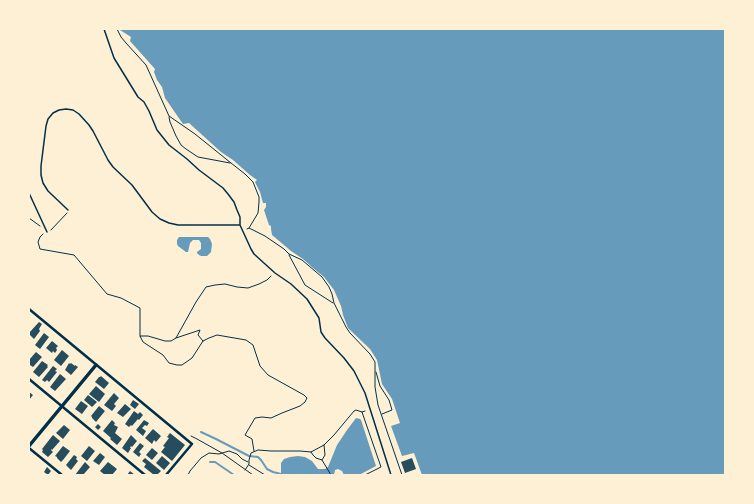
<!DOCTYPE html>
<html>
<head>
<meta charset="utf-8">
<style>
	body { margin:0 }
	#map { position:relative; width:754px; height:504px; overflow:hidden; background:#fdf0d5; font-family:"Exo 2",sans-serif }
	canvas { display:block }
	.frame { position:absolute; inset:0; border:30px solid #fdf0d5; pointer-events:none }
</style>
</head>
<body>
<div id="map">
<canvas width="754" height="504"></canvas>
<div class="frame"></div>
</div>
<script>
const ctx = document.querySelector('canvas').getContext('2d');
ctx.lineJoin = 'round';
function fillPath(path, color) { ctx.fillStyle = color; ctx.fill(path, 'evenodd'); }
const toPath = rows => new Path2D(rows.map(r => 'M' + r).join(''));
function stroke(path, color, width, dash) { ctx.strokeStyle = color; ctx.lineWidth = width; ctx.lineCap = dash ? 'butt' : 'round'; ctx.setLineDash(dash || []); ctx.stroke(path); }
fillPath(toPath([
	[120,29,725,29,725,475,422,475,414,453,402,456,391,426,400,423,392,399,382,384,377,360,370,349,348,328,343,315,341,306,334,290,324,277,313,268,303,259,291,251,272,235,271,229,271,226,269,225,264,210,266,207,266,203,263,203,260,192,255,182,257,180,250,175,233,160,221,152,189,123,183,124,165,98,162,87,157,80,154,72,155,69,130,41,131,37,120,30],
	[179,237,208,237,210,239,212,244,211,252,207,256,201,256,199,255,197,253,197,252,201,249,201,243,199,240,193,240,190,243,188,252,186,252,178,246,177,244,177,240],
	[356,418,360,419,361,420,376,466,359,475,344,475,342,471,338,469,335,470,334,475,286,475,281,474,281,463,284,459,290,457,298,456,305,457,312,461,318,469,325,469,328,467,337,445,347,430]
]), '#669bbc');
stroke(toPath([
	[201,432,216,439,249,456,258,457,261,460,267,469,273,472,281,474],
	[210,462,215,462,234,475]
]), '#669bbc', 2);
fillPath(toPath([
	[39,322,42,324,39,329,40,331,34,339,29,334,29,333],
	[44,333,49,337,40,349,35,345],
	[52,341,58,346,56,348,57,350,55,353,53,351,52,353,46,348],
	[62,350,69,356,61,366,54,360],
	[36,352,42,357,33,367,30,365,29,366,29,360],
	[42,361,48,365,47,366,48,367,39,377,33,372],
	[69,363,70,364,71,363,75,366,75,365,78,367,71,375,65,370],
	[53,366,57,369,55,371,57,372,49,382,47,380,45,382,42,380],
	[60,374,66,379,55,391,50,387],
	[101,376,109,383,104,389,95,382,99,377,100,377],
	[96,386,105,394,99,402,89,394],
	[29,392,33,395,29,400],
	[114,393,119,398,114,404,116,406,112,411,104,405],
	[88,395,97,402,92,407,84,400],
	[133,400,139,404,135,409,130,405],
	[81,401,88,406,82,414,75,409],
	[125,404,131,409,123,417,117,413],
	[99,406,105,411,96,422,92,418,92,417,91,416],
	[134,411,138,414,140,412,143,415,139,420,138,419,132,426,131,425,129,427,125,424],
	[112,420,115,423,114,425,118,427,115,433,122,439,117,445,110,439,111,438,103,431],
	[144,420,149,423,147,426,145,425,142,428,146,431,143,436,136,430],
	[98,424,101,427,98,430,95,427],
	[64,425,70,430,63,439,56,433],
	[153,429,161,436,156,442,154,440,152,444,145,438],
	[170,433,185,445,172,461,161,452,165,447,163,446,169,438,167,437],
	[53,435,60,441,52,450,52,449,51,450,53,452,48,457,42,452,43,450,42,449],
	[131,435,137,441,132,447,131,446,130,448,131,448,128,453,122,448],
	[140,443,144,446,139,452,141,454,139,457,133,452],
	[63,446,70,451,63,460,61,462,57,458,57,457,55,456],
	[89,446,95,451,87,461,81,456],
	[152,448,158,453,152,460,146,455],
	[100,453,105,457,99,465,93,461],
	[74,455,77,457,76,459,78,461,71,470,66,465],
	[162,456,170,463,164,470,156,463],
	[145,458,161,471,157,475,154,475,144,467,146,464,142,461],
	[412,458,416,469,405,473,401,462],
	[85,462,90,467,83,475,75,475],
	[108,462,117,469,112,475,105,475,100,471],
	[47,467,51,471,48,475,44,472],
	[130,471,135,475,127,475]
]), '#264d5e');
stroke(toPath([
	[117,29,121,37,126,43,146,65,169,116,195,134,231,163,245,174,253,182,259,197,259,202,258,213,249,228],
	[169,117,170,122,176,136,181,145,186,149,198,157,230,163],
	[29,218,40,226],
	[247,229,249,228,265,236,284,249,289,254,302,260,322,277,329,287,332,294,334,303,346,327,350,333,370,354,375,362,375,387,378,405,402,475],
	[51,230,67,213],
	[43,234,40,237,38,242,40,249,74,255,107,294,121,298,140,308,140,336],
	[289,255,305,285,333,303],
	[176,338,200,330,198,335,203,341],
	[376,372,380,386,389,400,392,410,382,414],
	[362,412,381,467,365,475],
	[191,436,197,439,222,453,253,475],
	[254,451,252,439,245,435,255,418,262,417,271,418,282,413,300,406,305,402,307,398,304,395,268,375,260,366,253,345,246,340,217,335,209,338,203,341,192,358,182,365,177,365,169,363,163,355,143,342,140,336,148,336,165,341,171,341,176,338,196,302,206,287,215,285,225,284,237,287,248,288,259,284,267,280,271,276],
	[311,452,313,455,316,458,322,460,325,455,324,445],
	[322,460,331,475],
	[249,465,265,475],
	[245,470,249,464,249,460,251,453,258,450,271,451,300,451,311,452,324,445,334,435,354,411,356,410,362,412,365,411],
	[188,475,190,471,201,458,209,453,219,454,229,451,237,454,242,459,248,462]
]), '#003049', 1);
stroke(toPath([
	[104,29,114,58,138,97,144,102,149,111,157,130,169,145,187,159,199,170,223,188,228,194,234,202,237,210,240,217,240,225,251,249,254,254,275,273,291,284,307,299,319,318,321,332,325,338,344,358,354,371,365,393,391,475],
	[29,193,47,232],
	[68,210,48,191,43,183,41,175,41,166,46,126,48,119,53,113,59,110,66,109,73,110,79,114,89,125,93,131,108,160,113,167,132,185,152,212,160,219,169,223,178,225,240,225]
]), '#003049', 1.5);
stroke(toPath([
	[29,309,192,444,166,475],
	[29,379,145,475],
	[29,448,62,475]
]), '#003049', 2.5);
stroke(toPath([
	[29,446,96,365]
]), '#003049', 3.5);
</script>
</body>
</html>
